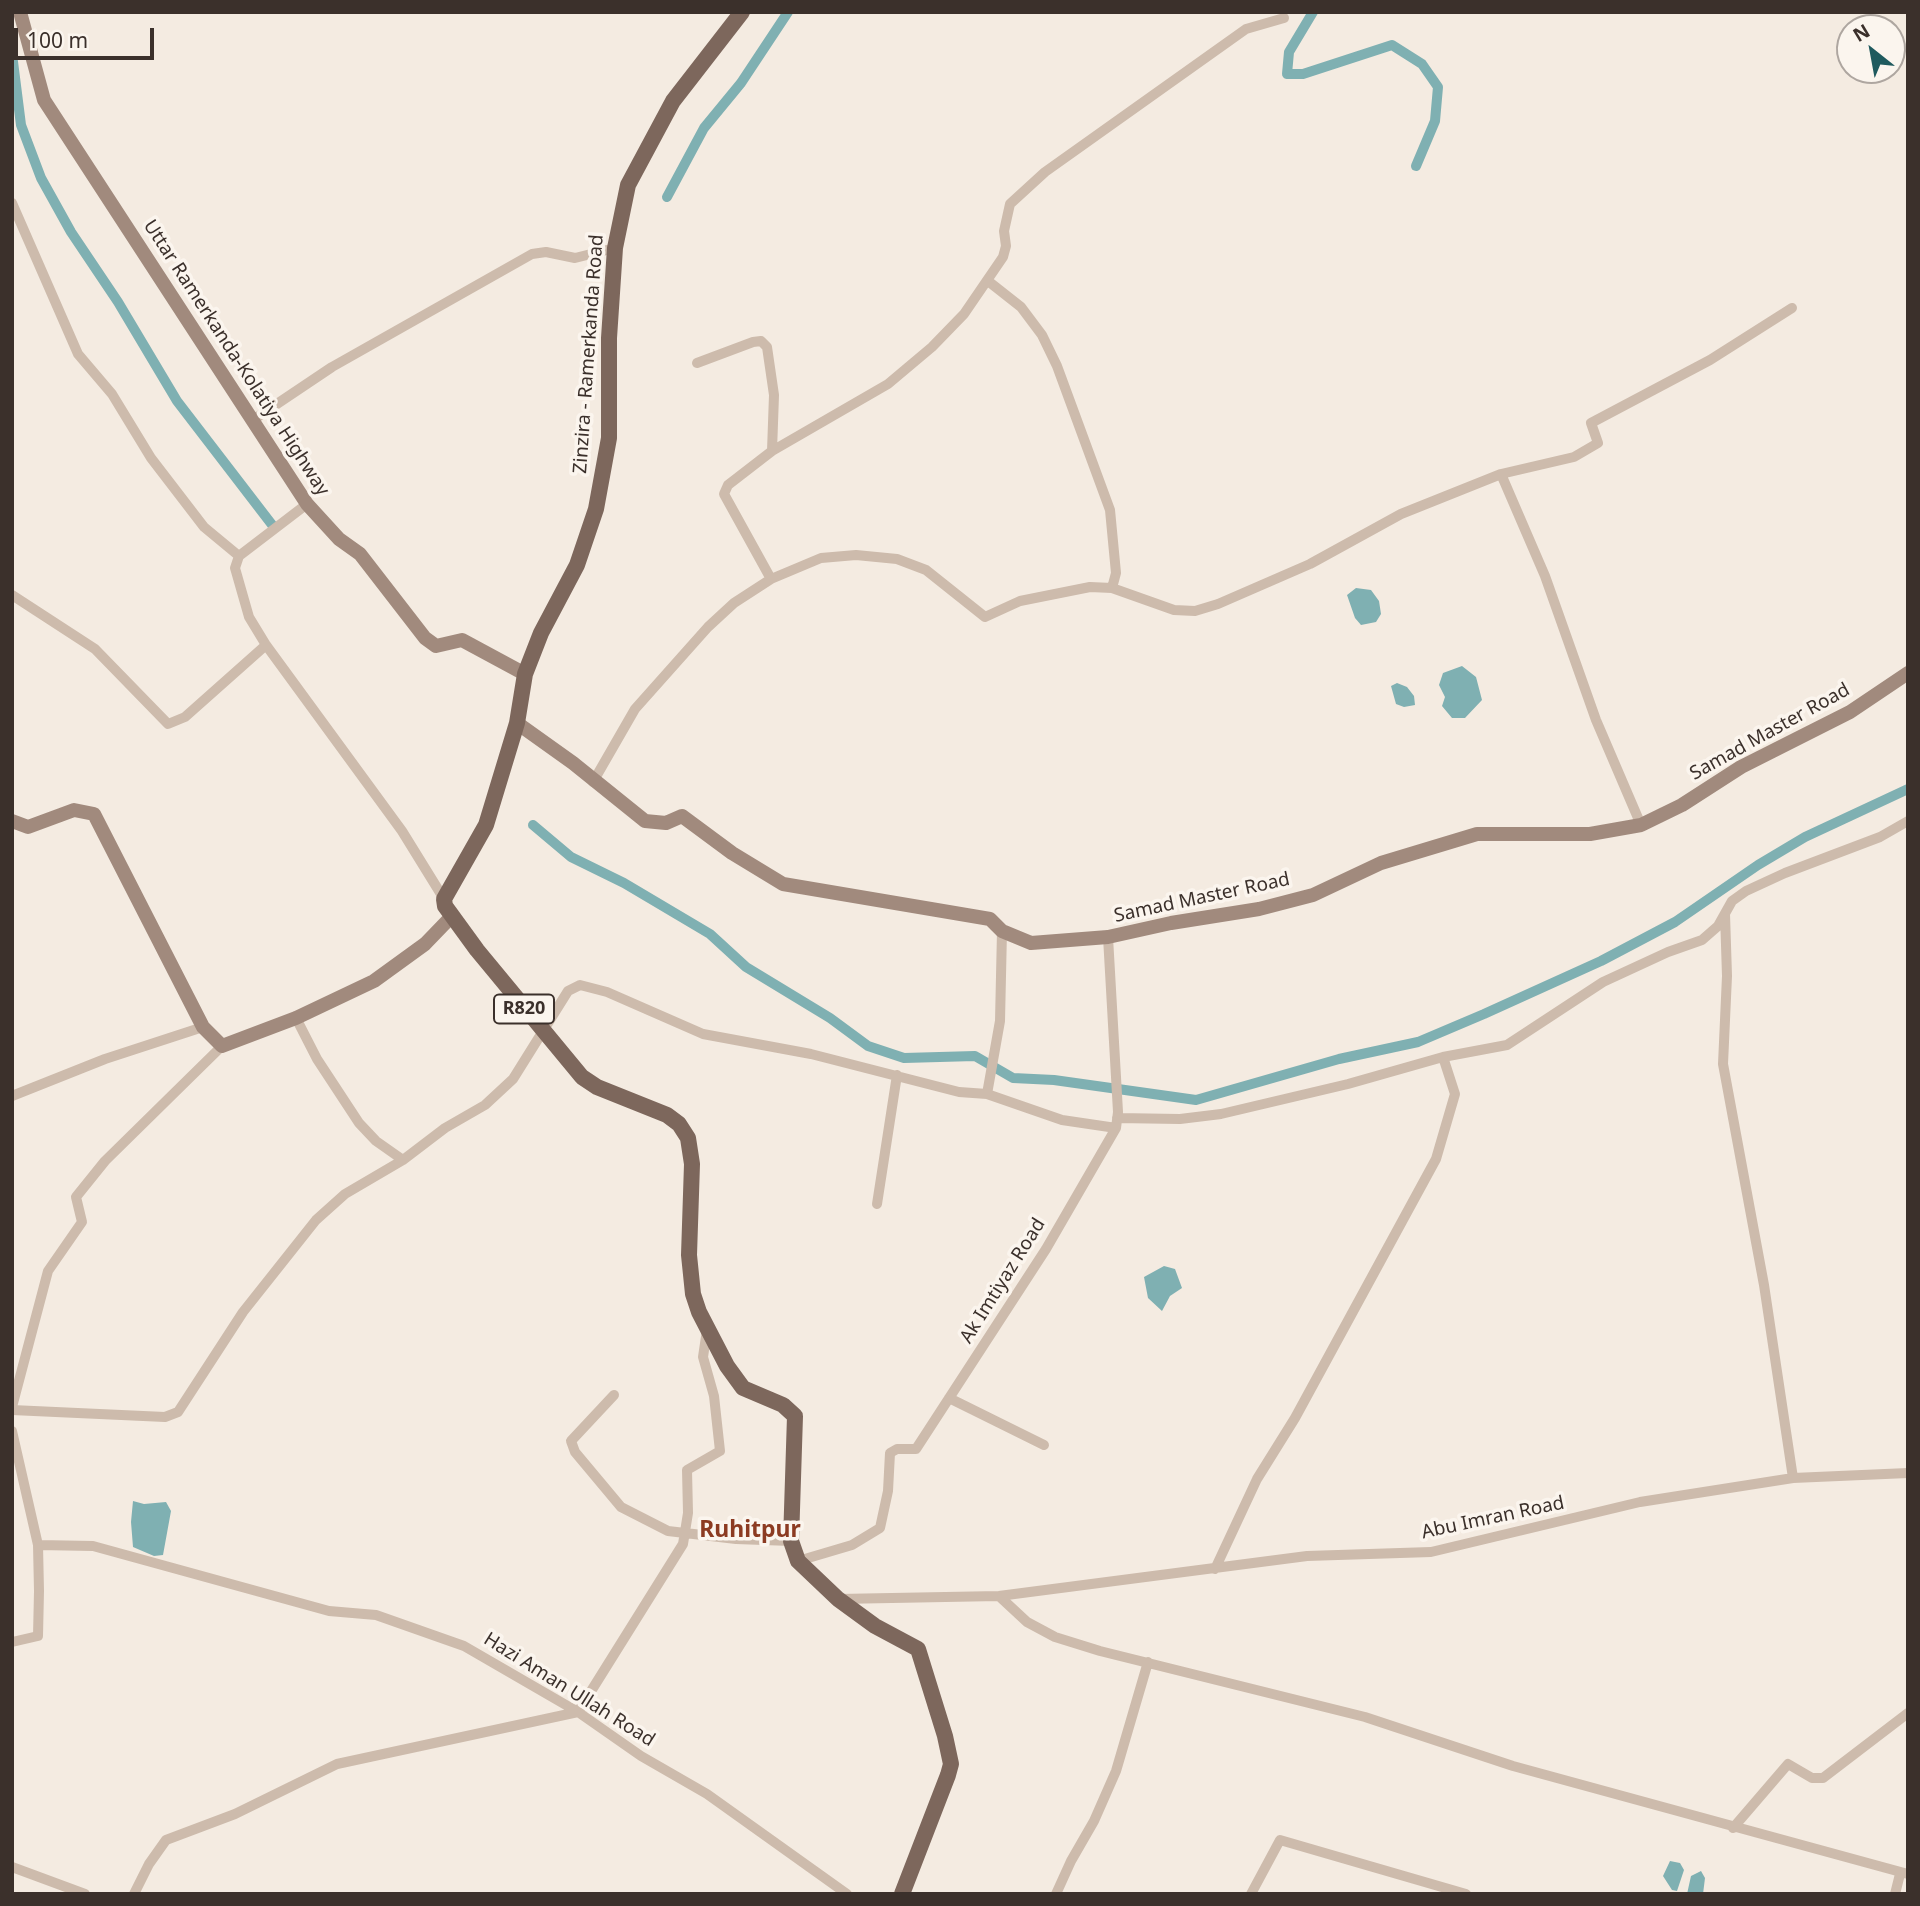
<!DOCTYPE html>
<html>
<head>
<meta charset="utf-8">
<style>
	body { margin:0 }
	#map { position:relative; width:1920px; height:1906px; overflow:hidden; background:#f4ebe1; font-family:"Noto Sans",sans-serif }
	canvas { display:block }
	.frame { position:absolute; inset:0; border:14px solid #3b302b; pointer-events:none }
	.north { position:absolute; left:1836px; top:14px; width:70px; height:70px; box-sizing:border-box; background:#fbf5ee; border:2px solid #aea6a0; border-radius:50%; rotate:329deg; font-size:19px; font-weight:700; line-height:28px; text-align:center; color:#3b302b }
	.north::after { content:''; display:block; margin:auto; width:24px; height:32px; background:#1f5a5e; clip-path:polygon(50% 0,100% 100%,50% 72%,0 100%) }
	.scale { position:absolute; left:14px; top:28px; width:140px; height:32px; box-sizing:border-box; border:4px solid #3b302b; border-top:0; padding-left:9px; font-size:21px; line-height:24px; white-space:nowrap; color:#3b302b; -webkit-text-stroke:5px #fbf5ee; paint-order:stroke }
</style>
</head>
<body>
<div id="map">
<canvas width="1920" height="1906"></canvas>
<div class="frame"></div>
<div class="north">N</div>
<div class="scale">100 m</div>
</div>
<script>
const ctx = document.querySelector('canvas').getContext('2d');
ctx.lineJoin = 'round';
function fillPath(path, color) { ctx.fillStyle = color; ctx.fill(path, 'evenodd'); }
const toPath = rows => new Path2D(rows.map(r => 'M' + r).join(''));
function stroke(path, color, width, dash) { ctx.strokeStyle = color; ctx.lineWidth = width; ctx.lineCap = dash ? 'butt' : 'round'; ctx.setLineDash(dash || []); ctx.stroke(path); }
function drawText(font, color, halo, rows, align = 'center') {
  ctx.font = font + ' "Noto Sans",sans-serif'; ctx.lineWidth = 7; ctx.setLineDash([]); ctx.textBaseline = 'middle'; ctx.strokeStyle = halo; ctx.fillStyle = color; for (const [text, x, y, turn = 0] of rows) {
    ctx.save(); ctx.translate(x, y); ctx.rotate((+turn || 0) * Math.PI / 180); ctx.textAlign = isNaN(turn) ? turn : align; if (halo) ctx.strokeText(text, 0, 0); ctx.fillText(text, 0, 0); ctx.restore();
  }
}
fillPath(toPath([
	[1356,588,1371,590,1379,601,1381,614,1376,622,1361,625,1355,618,1347,595],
	[1462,666,1476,677,1482,700,1465,718,1452,718,1442,706,1445,697,1439,685,1443,673],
	[1397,683,1407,687,1414,696,1415,705,1404,707,1396,704,1391,686],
	[1164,1266,1175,1269,1182,1288,1170,1296,1162,1311,1148,1298,1144,1277],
	[133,1501,144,1504,166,1502,171,1511,163,1555,154,1556,133,1547,131,1522],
	[1670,1861,1680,1863,1684,1870,1677,1891,1672,1890,1663,1876],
	[1701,1871,1705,1878,1703,1894,1687,1894,1691,1876]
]), '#7fb0b2');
stroke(toPath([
	[1313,12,1289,52,1287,74,1303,74,1392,45,1422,64,1438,87,1435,121,1416,166],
	[12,54,21,125,41,178,71,232,118,302,177,401,273,526],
	[667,197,704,128,741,83,788,12],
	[533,825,571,857,624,883,710,934,746,967,830,1018,868,1046,904,1058,975,1056,1013,1078,1054,1080,1196,1100,1339,1059,1418,1042,1484,1014,1601,961,1675,922,1758,865,1805,837,1908,789]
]), '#7fb0b2', 10);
stroke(toPath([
	[12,203,78,354,112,394,151,458,204,527,239,556],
	[988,281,1021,307,1042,335,1057,366,1110,510,1116,573,1112,588],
	[697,363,753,342,761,341,767,347,774,395,772,451],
	[253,420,332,367,532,254,546,252,575,258,615,248],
	[307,504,239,556,235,568,249,617,266,645,402,831,444,899],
	[771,579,724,494,728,485,772,451,888,384,932,347,964,314,1003,257,1006,246,1004,231,1010,204,1045,172,1246,29,1284,18],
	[12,595,95,649,168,724,185,717,266,645],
	[593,782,635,709,708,627,734,603,771,579,821,558,856,555,897,559,926,570,985,617,1020,601,1090,587,1112,588,1174,610,1195,611,1218,604,1310,564,1401,514,1501,474],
	[1641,825,1596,720,1545,576,1501,474,1574,457,1598,443,1591,423,1710,360,1792,308],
	[1725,914,1727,976,1723,1064,1764,1285,1793,1478],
	[296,1018,317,1059,359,1123,376,1141,403,1160],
	[987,1094,1000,1021,1002,931],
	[12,1096,105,1059,203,1027],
	[1117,1118,1180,1119,1221,1114,1348,1084,1443,1057],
	[877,1204,897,1075],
	[614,1395,571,1441,575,1452,621,1507,668,1531,736,1539,791,1541],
	[949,1398,1044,1445],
	[12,1407,48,1271,82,1222,76,1197,105,1161,222,1046],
	[12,1410,165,1417,178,1412,243,1312,316,1220,345,1194,403,1160,445,1128,485,1105,513,1079,568,991,580,985,607,992,703,1034,811,1054,959,1092,987,1094,1062,1120,1116,1128],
	[12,1431,38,1545,39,1591,38,1636,12,1642],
	[38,1545,93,1546,329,1611,376,1615,464,1646,578,1712,641,1756,707,1794,847,1894],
	[798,1561,852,1545,880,1528,888,1491,890,1453,897,1449,916,1449,1046,1249,1116,1128,1118,1112,1108,937],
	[1215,1569,1257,1479,1295,1418,1436,1159,1455,1094,1443,1057,1507,1045,1603,982,1668,952,1702,940,1718,926,1732,901,1746,891,1785,873,1880,837,1908,821],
	[999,1596,1027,1622,1055,1637,1100,1651,1365,1717,1513,1766,1908,1874],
	[838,1599,999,1596,1307,1556,1431,1552,1640,1502,1793,1478,1908,1473],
	[1733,1828,1788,1764,1812,1778,1823,1778,1908,1713],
	[12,1867,85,1894],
	[134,1894,149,1864,166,1840,235,1814,337,1764,578,1712,683,1544,688,1513,687,1470,720,1451,714,1396,703,1357,707,1330],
	[1056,1894,1071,1861,1094,1821,1116,1771,1148,1662],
	[1251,1894,1280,1840,1466,1894],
	[1895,1894,1900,1874]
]), '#cdbbac', 10);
stroke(toPath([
	[20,12,44,100,307,504,339,539,360,554,425,638,436,646,462,640,525,674],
	[517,723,573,763,645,821,666,823,682,816,732,853,783,884,990,919,1002,931,1031,943,1108,937,1171,923,1259,909,1313,895,1381,863,1477,834,1590,834,1641,825,1682,805,1741,767,1850,712,1908,673],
	[12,821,28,827,74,810,94,814,203,1027,222,1046,296,1018,374,981,425,944,452,916]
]), '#a18a7d', 14);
stroke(toPath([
	[742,12,673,101,628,185,615,248,609,338,609,438,596,509,577,565,541,633,525,674,517,723,486,825,444,899,445,906,477,950,582,1077,597,1087,667,1115,679,1124,688,1138,692,1164,689,1255,693,1294,699,1312,727,1366,743,1388,783,1405,795,1416,791,1541,798,1561,838,1599,875,1626,918,1649,945,1736,951,1764,948,1775,902,1894]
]), '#7d675c', 16);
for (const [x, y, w] of [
	[524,1009,60]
]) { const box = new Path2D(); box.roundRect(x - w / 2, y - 14.5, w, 29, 5); ctx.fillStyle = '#fbf5ee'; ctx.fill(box); stroke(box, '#3b302b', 2); }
drawText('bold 18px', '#3b302b', null, [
	["R820",524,1009]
]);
drawText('19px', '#3b302b', '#fbf5ee', [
	["Zinzira - Ramerkanda Road",589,354,-86],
	["Uttar Ramerkanda-Kolatiya Highway",236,358,57],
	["Samad Master Road",1770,732,-29],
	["Samad Master Road",1202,898,-12],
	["Ak Imtiyaz Road",1003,1281,-58],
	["Abu Imran Road",1493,1518,-12],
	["Hazi Aman Ullah Road",569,1690,32]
]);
drawText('bold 23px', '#8c3b22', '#fbf5ee', [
	["Ruhitpur",750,1530]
]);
</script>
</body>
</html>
